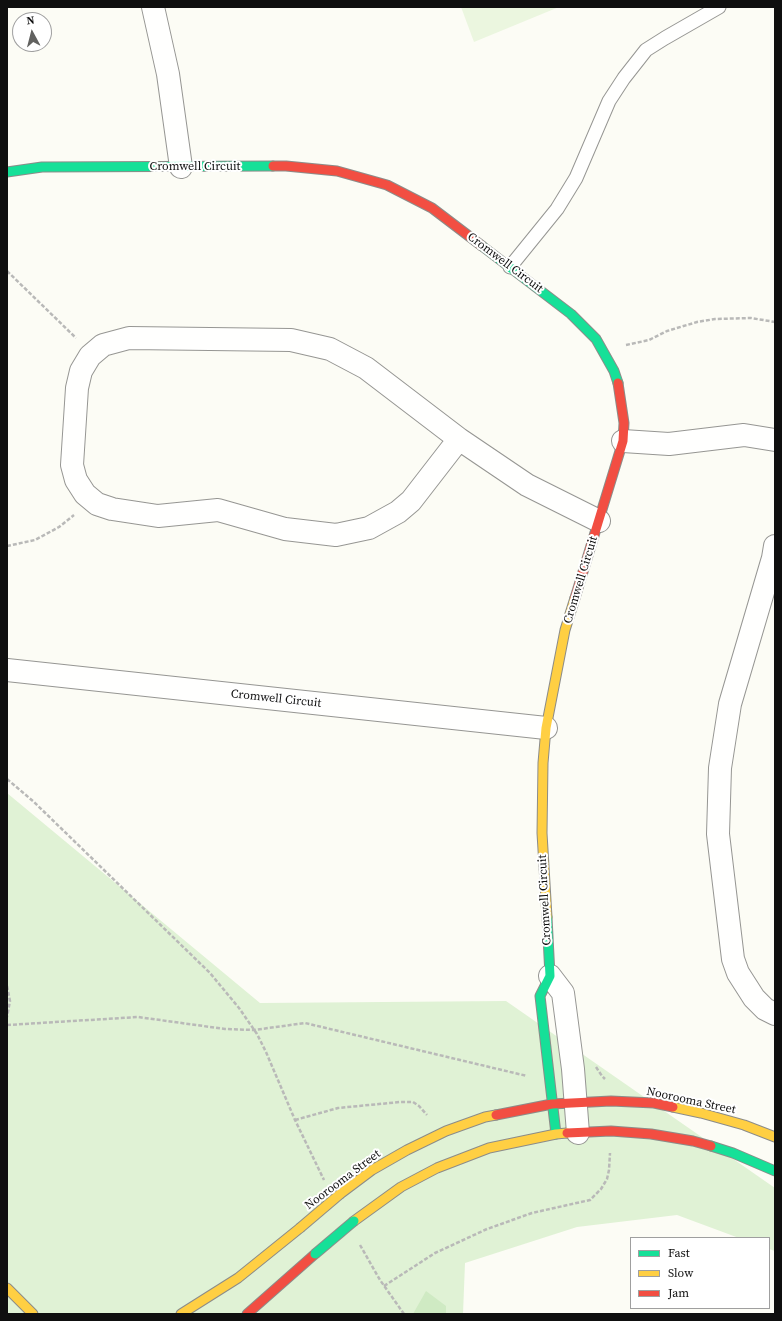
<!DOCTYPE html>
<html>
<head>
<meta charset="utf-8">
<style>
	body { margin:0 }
	#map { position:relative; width:782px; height:1321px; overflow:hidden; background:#fcfcf5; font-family:"Source Serif 4",serif }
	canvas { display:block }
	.frame { position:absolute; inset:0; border:8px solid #0f0f0f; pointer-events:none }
	.legend { position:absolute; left:630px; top:1237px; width:140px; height:72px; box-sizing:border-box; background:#fff; border:1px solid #9f9f9f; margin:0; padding:5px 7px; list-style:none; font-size:12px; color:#0f0f0f }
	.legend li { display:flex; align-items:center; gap:8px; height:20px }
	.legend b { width:20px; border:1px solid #9f9f9f }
	.north { position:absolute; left:12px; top:12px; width:40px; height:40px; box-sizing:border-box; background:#fff; border:1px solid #9f9f9f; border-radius:50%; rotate:353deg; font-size:11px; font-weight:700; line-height:16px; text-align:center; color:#0f0f0f }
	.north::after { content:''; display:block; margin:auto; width:14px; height:18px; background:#626260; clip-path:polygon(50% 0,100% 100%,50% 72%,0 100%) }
</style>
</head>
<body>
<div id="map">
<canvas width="782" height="1321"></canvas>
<div class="frame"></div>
<ul class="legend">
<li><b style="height:5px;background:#16e098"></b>Fast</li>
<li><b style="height:5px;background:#ffcf43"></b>Slow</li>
<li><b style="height:5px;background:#f24e42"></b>Jam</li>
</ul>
<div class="north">N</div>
</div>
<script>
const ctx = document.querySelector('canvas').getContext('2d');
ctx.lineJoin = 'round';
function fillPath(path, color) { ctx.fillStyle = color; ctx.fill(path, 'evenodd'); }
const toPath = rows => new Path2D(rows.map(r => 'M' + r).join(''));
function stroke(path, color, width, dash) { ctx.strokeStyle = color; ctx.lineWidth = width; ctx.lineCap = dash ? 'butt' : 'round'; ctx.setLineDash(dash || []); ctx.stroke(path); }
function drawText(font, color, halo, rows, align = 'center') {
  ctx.font = font + ' "Source Serif 4",serif'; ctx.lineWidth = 4; ctx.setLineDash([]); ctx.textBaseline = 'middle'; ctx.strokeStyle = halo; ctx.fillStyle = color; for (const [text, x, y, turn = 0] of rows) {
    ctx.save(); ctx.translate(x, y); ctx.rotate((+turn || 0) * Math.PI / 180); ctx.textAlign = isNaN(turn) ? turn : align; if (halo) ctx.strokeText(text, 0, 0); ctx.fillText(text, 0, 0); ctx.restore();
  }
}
fillPath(toPath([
	[7,793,260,1003,506,1001,775,1188,775,1251,769,1249,769,1238,739,1238,677,1215,577,1227,465,1263,463,1314,7,1314]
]), '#e0f2d5');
fillPath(toPath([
	[426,1291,446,1306,446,1314,413,1314]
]), '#cfeac3');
fillPath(toPath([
	[461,7,559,7,474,42]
]), '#ebf6df');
const lane = toPath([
	[510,267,557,209,576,178,609,101,624,78,646,50,665,38,719,7]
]);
const street = toPath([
	[153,7,168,74,181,167],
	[459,439,366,368,330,349,291,340,129,338,103,345,90,356,81,371,77,388,72,465,76,480,85,494,97,504,112,509,158,516,218,510,285,529,336,535,369,528,398,512,411,501,459,439,527,485,599,521],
	[623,441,669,444,744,435,775,440],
	[775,546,773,558,730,704,720,768,718,834,733,959,738,973,754,998,765,1009,775,1014],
	[7,670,546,728],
	[550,976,563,993,573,1069,578,1133]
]);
const fast = toPath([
	[7,172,42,167,273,166],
	[482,246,571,314,596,339,614,371,618,383],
	[547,917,550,976,540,996,556,1134],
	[711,1146,733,1153,775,1171]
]);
const slow = toPath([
	[547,917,542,833,543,763,546,728,565,630,575,598],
	[673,1107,701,1113,744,1125,775,1137],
	[340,1194,372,1170,407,1150,446,1131,485,1117,496,1115],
	[354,1221,401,1187,437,1168,489,1148,556,1134,567,1133],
	[7,1288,33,1314],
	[181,1314,238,1278,300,1228]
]);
const jam = toPath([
	[273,166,286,166,337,171,387,185,432,208,482,246],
	[575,598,623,441,624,423,618,383],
	[496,1115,552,1104,611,1101,654,1103,673,1107],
	[567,1133,611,1131,651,1134,693,1141,711,1146],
	[247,1314,315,1254]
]);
stroke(lane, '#969693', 15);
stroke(street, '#969693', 24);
stroke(fast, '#8c8c89', 11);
stroke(slow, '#8c8c89', 11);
stroke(jam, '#8c8c89', 11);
stroke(toPath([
	[7,271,76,338],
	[626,345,649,340,667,331,697,322,715,319,751,318,775,322],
	[7,546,35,540,59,527,74,515],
	[7,779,34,802,210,973,239,1008,257,1034,266,1052,295,1120,324,1180],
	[7,986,10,1001,7,1017],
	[7,1025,138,1017,225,1029,254,1030,305,1023,527,1076],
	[596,1067,602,1076,605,1079],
	[295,1120,338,1108,400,1102,413,1102,419,1106,427,1115],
	[360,1245,380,1280,404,1314],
	[384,1286,435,1253,487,1229,532,1213,590,1200,601,1189,607,1179,609,1170,610,1153]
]), '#b9b9b8', 2.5, [4, 2]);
stroke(lane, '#fffffe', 13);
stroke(street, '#fffffe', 22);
stroke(fast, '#16e098', 9);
stroke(slow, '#ffcf43', 9);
stroke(jam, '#f24e42', 9);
const fastBridge = toPath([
	[315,1254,354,1221]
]);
const slowBridge = toPath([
	[300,1228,340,1194]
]);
stroke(fastBridge, '#8c8c89', 11, []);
stroke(slowBridge, '#8c8c89', 11, []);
stroke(fastBridge, '#16e098', 9);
stroke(slowBridge, '#ffcf43', 9);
drawText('12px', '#0f0f0f', '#fff', [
	["Cromwell Circuit",195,167],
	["Cromwell Circuit",505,263,37],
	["Cromwell Circuit",581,580,-73],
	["Cromwell Circuit",276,699,6],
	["Cromwell Circuit",545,900,-93],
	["Noorooma Street",691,1101,12],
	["Noorooma Street",343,1180,-37]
]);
</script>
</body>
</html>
